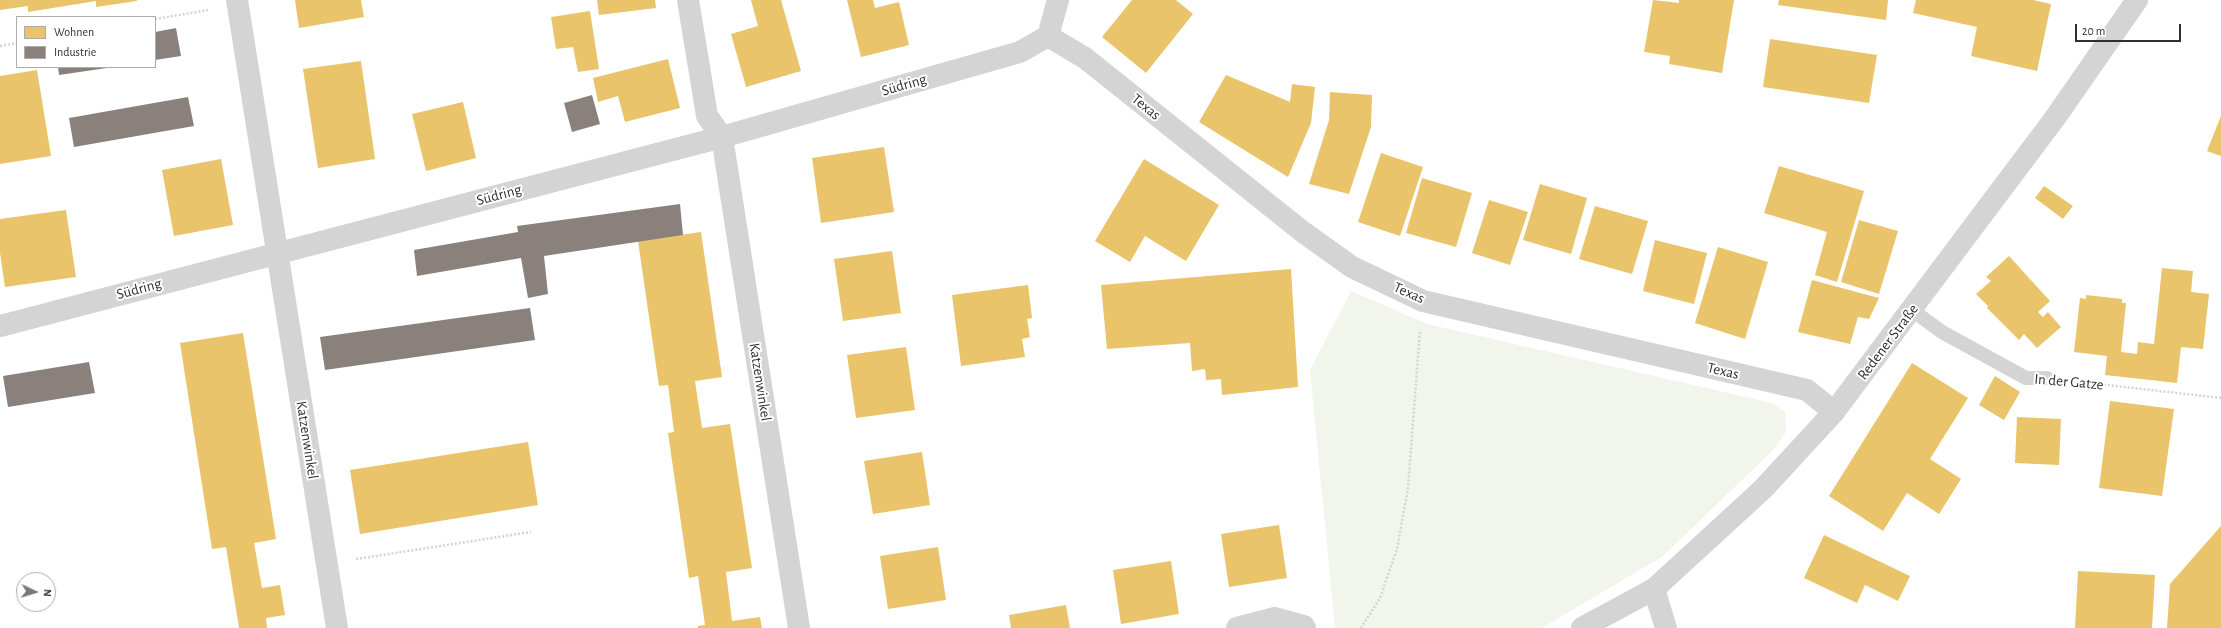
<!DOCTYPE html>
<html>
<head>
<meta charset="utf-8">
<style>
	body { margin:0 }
	#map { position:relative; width:2221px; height:628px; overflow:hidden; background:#fff; font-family:"Alegreya Sans",sans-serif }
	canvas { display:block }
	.legend { position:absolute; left:16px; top:16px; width:140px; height:52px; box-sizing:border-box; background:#fff; border:1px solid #acacac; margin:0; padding:5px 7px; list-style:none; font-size:12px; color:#2f2f2f }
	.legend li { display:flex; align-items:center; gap:8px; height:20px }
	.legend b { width:20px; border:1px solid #acacac }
	.north { position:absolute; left:16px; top:572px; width:40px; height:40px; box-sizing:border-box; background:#fff; border:1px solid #acacac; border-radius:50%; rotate:94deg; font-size:11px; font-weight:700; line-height:16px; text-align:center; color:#2f2f2f }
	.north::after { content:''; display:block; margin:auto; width:14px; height:18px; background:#787878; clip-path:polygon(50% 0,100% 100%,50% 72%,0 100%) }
	.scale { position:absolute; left:2075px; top:24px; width:106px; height:18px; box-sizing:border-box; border:2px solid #2f2f2f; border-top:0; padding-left:5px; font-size:12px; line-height:14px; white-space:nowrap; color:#2f2f2f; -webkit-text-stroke:3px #fff; paint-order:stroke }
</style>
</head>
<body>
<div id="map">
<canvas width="2221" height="628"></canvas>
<ul class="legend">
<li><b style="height:11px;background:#e9c46a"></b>Wohnen</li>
<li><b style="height:11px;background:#8a817c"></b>Industrie</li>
</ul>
<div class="north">N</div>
<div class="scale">20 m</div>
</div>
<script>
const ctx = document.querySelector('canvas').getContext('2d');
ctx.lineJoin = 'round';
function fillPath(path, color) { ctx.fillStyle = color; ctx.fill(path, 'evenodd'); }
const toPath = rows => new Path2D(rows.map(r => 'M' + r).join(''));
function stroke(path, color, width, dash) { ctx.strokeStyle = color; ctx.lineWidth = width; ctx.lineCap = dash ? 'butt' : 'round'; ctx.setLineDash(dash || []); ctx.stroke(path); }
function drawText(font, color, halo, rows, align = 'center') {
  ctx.font = font + ' "Alegreya Sans",sans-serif'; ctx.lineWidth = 4; ctx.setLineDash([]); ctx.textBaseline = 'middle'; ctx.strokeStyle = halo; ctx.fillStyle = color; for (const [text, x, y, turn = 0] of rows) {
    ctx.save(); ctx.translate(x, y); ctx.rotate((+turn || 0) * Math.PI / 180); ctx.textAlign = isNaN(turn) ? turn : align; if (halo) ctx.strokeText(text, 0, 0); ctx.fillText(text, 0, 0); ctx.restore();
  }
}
fillPath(toPath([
	[1351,291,1427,324,1772,403,1785,412,1786,432,1772,451,1663,556,1542,628,1335,628,1310,370]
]), '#f1f5ec');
fillPath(toPath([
	[0,0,137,0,137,1,96,7,96,1,28,12,28,6,0,10],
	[295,0,361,0,364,17,299,28],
	[597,0,655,0,656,8,599,15],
	[751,0,781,0,801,71,746,87,731,34,758,26],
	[847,0,873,0,875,8,899,2,909,45,861,57],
	[1132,0,1176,0,1193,14,1146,73,1102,37],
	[1653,0,1679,3,1679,0,1734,0,1722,73,1669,64,1670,56,1644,52],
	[1779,0,1888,0,1886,20,1778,5],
	[1916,0,2033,0,2051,4,2037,71,1971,56,1977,27,1913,13],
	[590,11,599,69,578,72,573,47,556,49,551,17],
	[1770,39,1877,55,1869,103,1763,87],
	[668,59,680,108,625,122,618,96,598,102,593,78],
	[361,61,375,159,318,168,303,69],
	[37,70,51,156,0,164,0,76],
	[1226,75,1290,102,1292,84,1315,87,1311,123,1288,177,1199,122],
	[1330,92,1372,95,1371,127,1349,194,1309,184,1329,120],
	[463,102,476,158,426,171,412,114],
	[2221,116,2221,156,2207,151],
	[884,147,894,212,821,223,812,158],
	[1381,153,1423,167,1400,236,1358,222],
	[221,159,233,225,174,236,162,170],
	[1144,159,1219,205,1186,261,1145,236,1130,262,1095,241],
	[1779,166,1864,191,1837,282,1815,275,1827,232,1764,213],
	[1422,178,1472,193,1456,247,1406,233],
	[1540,184,1587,198,1571,254,1523,240],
	[2044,186,2073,206,2063,219,2035,198],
	[1489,200,1528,212,1510,265,1472,253],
	[1595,206,1648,221,1632,274,1579,259],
	[66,210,76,277,5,287,0,253,0,219],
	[1859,220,1898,231,1879,294,1841,282],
	[701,232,722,377,695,381,702,428,730,424,752,568,726,572,732,621,760,617,762,628,698,628,698,626,705,625,698,576,689,578,668,433,674,432,668,385,659,386,638,241],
	[1655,240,1707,253,1694,304,1643,291],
	[1718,247,1768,262,1745,339,1695,323],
	[892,251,901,313,843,321,834,259],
	[2009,256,2050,301,2038,312,2043,317,2048,312,2061,327,2037,348,2024,334,2019,340,1987,308,1988,306,1976,294,1991,281,1986,277],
	[2162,268,2193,271,2191,292,2209,294,2203,349,2181,347,2177,383,2105,375,2107,356,2074,352,2080,298,2086,299,2086,295,2122,299,2122,303,2126,303,2121,352,2137,354,2138,342,2154,344],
	[1291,269,1298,387,1222,395,1221,379,1206,380,1205,369,1192,371,1190,343,1107,349,1101,285],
	[1812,280,1879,298,1869,319,1858,317,1850,344,1798,332],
	[1028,285,1032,318,1027,319,1030,337,1022,339,1025,357,961,366,952,295],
	[243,333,276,539,254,543,262,588,280,585,285,615,266,618,267,628,239,628,226,547,212,549,180,343],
	[906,347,915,410,856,418,847,355],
	[1912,363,1968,398,1930,459,1961,479,1939,514,1907,493,1883,531,1829,496],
	[1995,376,2020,392,2004,420,1979,405],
	[2110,401,2174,409,2162,496,2099,488],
	[2017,417,2061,419,2059,465,2015,463],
	[528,442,538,505,360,534,350,470],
	[922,452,930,505,873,514,864,461],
	[1279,525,1287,578,1229,587,1221,534],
	[2221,526,2221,628,2167,628,2170,584],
	[1824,535,1910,576,1898,601,1865,585,1857,603,1804,578],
	[938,547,946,600,888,609,880,556],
	[1171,561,1179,614,1121,624,1113,570],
	[2078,571,2155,575,2152,628,2075,628],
	[1066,605,1070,628,1011,628,1009,615]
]), '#e9c46a');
fillPath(toPath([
	[176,28,181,56,155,60,155,32],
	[58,67,107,67,107,68,59,75],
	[592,95,600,124,572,132,564,103],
	[188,97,194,126,74,147,69,118],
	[680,204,683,235,544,256,548,294,528,298,521,258,417,276,414,250,518,232,517,226],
	[530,308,535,340,325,370,320,337],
	[89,362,95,393,8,407,3,376]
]), '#8a817c');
stroke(toPath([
	[155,19,208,10],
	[0,46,17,43],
	[2072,381,2221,398],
	[356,559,531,532],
	[1361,628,1380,598,1397,549,1408,488,1420,330]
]), '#d4d4d4', 2.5, [2, 2]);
stroke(toPath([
	[1912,310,1942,332,2026,378,2047,378]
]), '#d4d4d4', 14);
stroke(toPath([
	[237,0,337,628],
	[688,0,707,116,722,137,799,628],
	[1048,36,1085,58,1303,232,1352,267,1423,301,1807,390,1834,412],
	[0,326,722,137,1020,52,1048,36,1058,0],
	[1654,589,1666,628],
	[1237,628,1275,618,1304,626,1305,628]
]), '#d4d4d4', 22);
stroke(toPath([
	[1582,628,1654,589,1763,489,1834,412,2055,118,2137,0]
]), '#d4d4d4', 22);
drawText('15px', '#2f2f2f', '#fff', [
	["Südring",904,85,-16],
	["Texas",1146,107,39],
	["Südring",499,195,-15],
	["Südring",139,289,-15],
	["Texas",1409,293,24],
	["Redener Straße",1888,342,-53],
	["Texas",1723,371,13],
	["Katzenwinkel",760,382,81],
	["In der Gatze",2069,382,5],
	["Katzenwinkel",307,440,81]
]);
</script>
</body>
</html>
